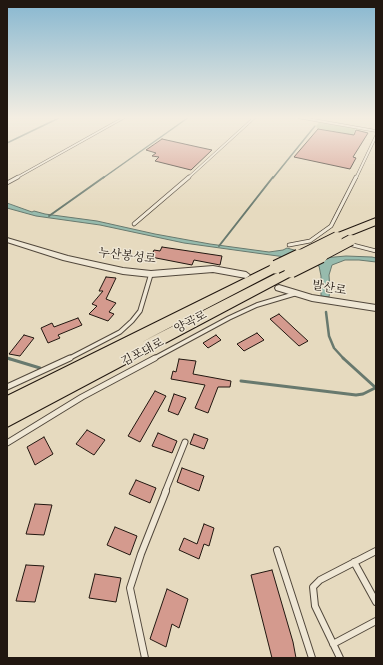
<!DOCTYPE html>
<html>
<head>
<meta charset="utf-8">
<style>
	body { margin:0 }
	#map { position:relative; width:383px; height:665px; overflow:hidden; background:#e6dabf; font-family:"IM FELL English",serif }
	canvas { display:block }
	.frame { position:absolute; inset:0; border:8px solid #211710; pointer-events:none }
</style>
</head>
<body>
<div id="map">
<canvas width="383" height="665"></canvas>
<div class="frame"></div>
</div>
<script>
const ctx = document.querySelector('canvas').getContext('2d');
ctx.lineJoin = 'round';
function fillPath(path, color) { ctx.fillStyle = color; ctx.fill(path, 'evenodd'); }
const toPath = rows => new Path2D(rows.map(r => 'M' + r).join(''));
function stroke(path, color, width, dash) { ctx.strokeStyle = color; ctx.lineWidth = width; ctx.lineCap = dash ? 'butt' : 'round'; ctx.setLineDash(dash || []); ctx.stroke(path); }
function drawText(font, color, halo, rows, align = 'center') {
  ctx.font = font + ' "IM FELL English","Noto Serif KR",serif'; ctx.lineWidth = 3; ctx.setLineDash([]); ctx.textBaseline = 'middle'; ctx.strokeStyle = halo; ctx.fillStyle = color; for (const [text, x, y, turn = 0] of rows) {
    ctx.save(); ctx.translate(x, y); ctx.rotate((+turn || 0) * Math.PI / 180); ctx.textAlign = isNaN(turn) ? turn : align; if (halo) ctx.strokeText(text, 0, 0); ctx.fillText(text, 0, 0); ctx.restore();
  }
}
fillPath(toPath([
	[319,122,322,122,356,128,353,135,317,128,316,126]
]), '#afc197');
const water = toPath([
	[7,203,32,212,34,211,45,214,97,221,155,234,210,244,269,252,283,250,287,248,323,258,346,256,372,257,376,258,376,262,359,260,345,260,332,265,329,275,330,290,329,297,321,296,321,276,319,266,316,265,285,257,184,243,100,225,36,216,7,208,7,203]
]);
fillPath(water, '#97bbad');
stroke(water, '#68796e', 1);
stroke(toPath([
	[7,143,61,117],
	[103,178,189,117],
	[273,178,315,126]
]), '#68796e', 1.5);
stroke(toPath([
	[49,216,104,177],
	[219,246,273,177]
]), '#68796e', 2);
stroke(toPath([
	[326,312,329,336,334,348,344,359],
	[7,358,10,359]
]), '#68796e', 2.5);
stroke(toPath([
	[7,358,40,368],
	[343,358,376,388],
	[241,381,356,395,363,394,375,388]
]), '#68796e', 3);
const building = toPath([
	[318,129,354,135,356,130,368,133,353,157,356,158,350,169,294,157,318,129],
	[162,139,198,147,212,150,191,170,155,161,159,157,152,156,156,153,146,150,162,139],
	[162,247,222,256,220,265,194,260,192,265,151,257,154,250,160,251,162,247],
	[106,277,116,278,106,299,116,303,109,312,114,314,108,321,89,314,97,306,92,304,103,291,99,291,106,277],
	[279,314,295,329,308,341,299,346,270,319,279,314],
	[78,318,82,325,58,335,60,338,48,343,41,328,52,323,54,327,78,318],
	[257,333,264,340,244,351,237,344,257,333],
	[24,335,34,338,20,356,9,354,24,335],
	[216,335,221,340,208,348,203,343,216,335],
	[179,359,196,361,193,374,231,381,230,387,218,387,208,413,195,408,205,385,171,379,173,371,176,372,179,359],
	[155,391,166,396,140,442,128,436,155,391],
	[174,394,186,398,178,415,168,411,174,394],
	[87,430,105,440,94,455,76,444,87,430],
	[158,433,177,441,172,453,152,446,158,433],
	[194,434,208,439,204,449,190,444,194,434],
	[44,437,53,454,35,465,27,447,44,437],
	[182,468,204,476,199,491,177,482,182,468],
	[136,480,156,488,150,503,129,494,136,480],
	[35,504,52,505,44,535,26,534,35,504],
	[204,524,214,528,209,546,204,544,199,559,179,550,184,538,197,544,204,524],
	[115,527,137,536,130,555,107,545,115,527],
	[26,565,44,566,35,602,16,601,26,565],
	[272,570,293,642,296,658,272,658,251,575,272,570],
	[95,574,121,578,116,602,89,598,95,574],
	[167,589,188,599,179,628,172,624,166,647,150,639,167,589]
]);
fillPath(building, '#d49a8e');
stroke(building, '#211710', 1);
const serviceFar4 = toPath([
	[297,117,376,131],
	[16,178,125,117],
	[188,178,255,117],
	[356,178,376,136]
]);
const serviceFar3 = toPath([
	[7,183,18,177],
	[134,224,189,177],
	[349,244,376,251],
	[289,245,310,241,331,226,356,177]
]);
const serviceFar2 = toPath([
	[68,359,120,332,132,321,140,311,151,274],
	[153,359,229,318,257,305,294,294]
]);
const serviceFar1 = toPath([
	[7,387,70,358],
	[7,443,82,397,155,358],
	[165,492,185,442]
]);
const service = toPath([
	[277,550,312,658],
	[354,562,376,602],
	[333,644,376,621],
	[145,658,130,588,141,554,166,491],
	[340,658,315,606,313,587,320,580,376,551]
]);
const tertiary = toPath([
	[7,238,68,256,123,268,151,271,213,266,246,272,250,275,246,278,213,272,151,277,123,274,63,260,7,242,7,238],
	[279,285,312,295,376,305,376,311,312,301,276,290,275,288,276,286,279,285]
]);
const trunk = toPath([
	[376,218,376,225,341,239,337,240,332,237,333,235,376,218],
	[276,263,280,264,282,267,280,270,140,343,287,268,291,267,295,268,297,271,295,274,7,427,7,396,276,263]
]);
stroke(serviceFar4, '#52483c', 3);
stroke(serviceFar3, '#52483c', 4.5);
stroke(serviceFar2, '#52483c', 5.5);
stroke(serviceFar1, '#52483c', 7);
stroke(service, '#52483c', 8);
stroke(tertiary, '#52483c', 2);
stroke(trunk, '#211710', 2);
stroke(serviceFar4, '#efe7d5', 2);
stroke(serviceFar3, '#efe7d5', 3);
stroke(serviceFar2, '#efe7d5', 3.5);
stroke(serviceFar1, '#efe7d5', 5);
stroke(service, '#efe7d5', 6);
fillPath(tertiary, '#efe7d5');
fillPath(trunk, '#e6dabf');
const trunkBridgeFar1 = toPath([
	[297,257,337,237],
	[319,257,351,240]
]);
const trunkBridge = toPath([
	[276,267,299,256],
	[291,271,321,256]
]);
stroke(trunkBridgeFar1, '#211710', 12, []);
stroke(trunkBridge, '#211710', 15, []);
stroke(trunkBridgeFar1, '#e6dabf', 10);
stroke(trunkBridge, '#e6dabf', 13);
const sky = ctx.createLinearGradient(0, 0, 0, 210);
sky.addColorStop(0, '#87b7d0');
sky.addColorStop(0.56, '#f4eee2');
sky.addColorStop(1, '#f4eee200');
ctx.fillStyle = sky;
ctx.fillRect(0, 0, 383, 210);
drawText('12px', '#211710', '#efe7d5', [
	["누산봉성로",127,257,7],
	["발산로",329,289,10],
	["양곡로",191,323,-28],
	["김포대로",143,353,-28]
]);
</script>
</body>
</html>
